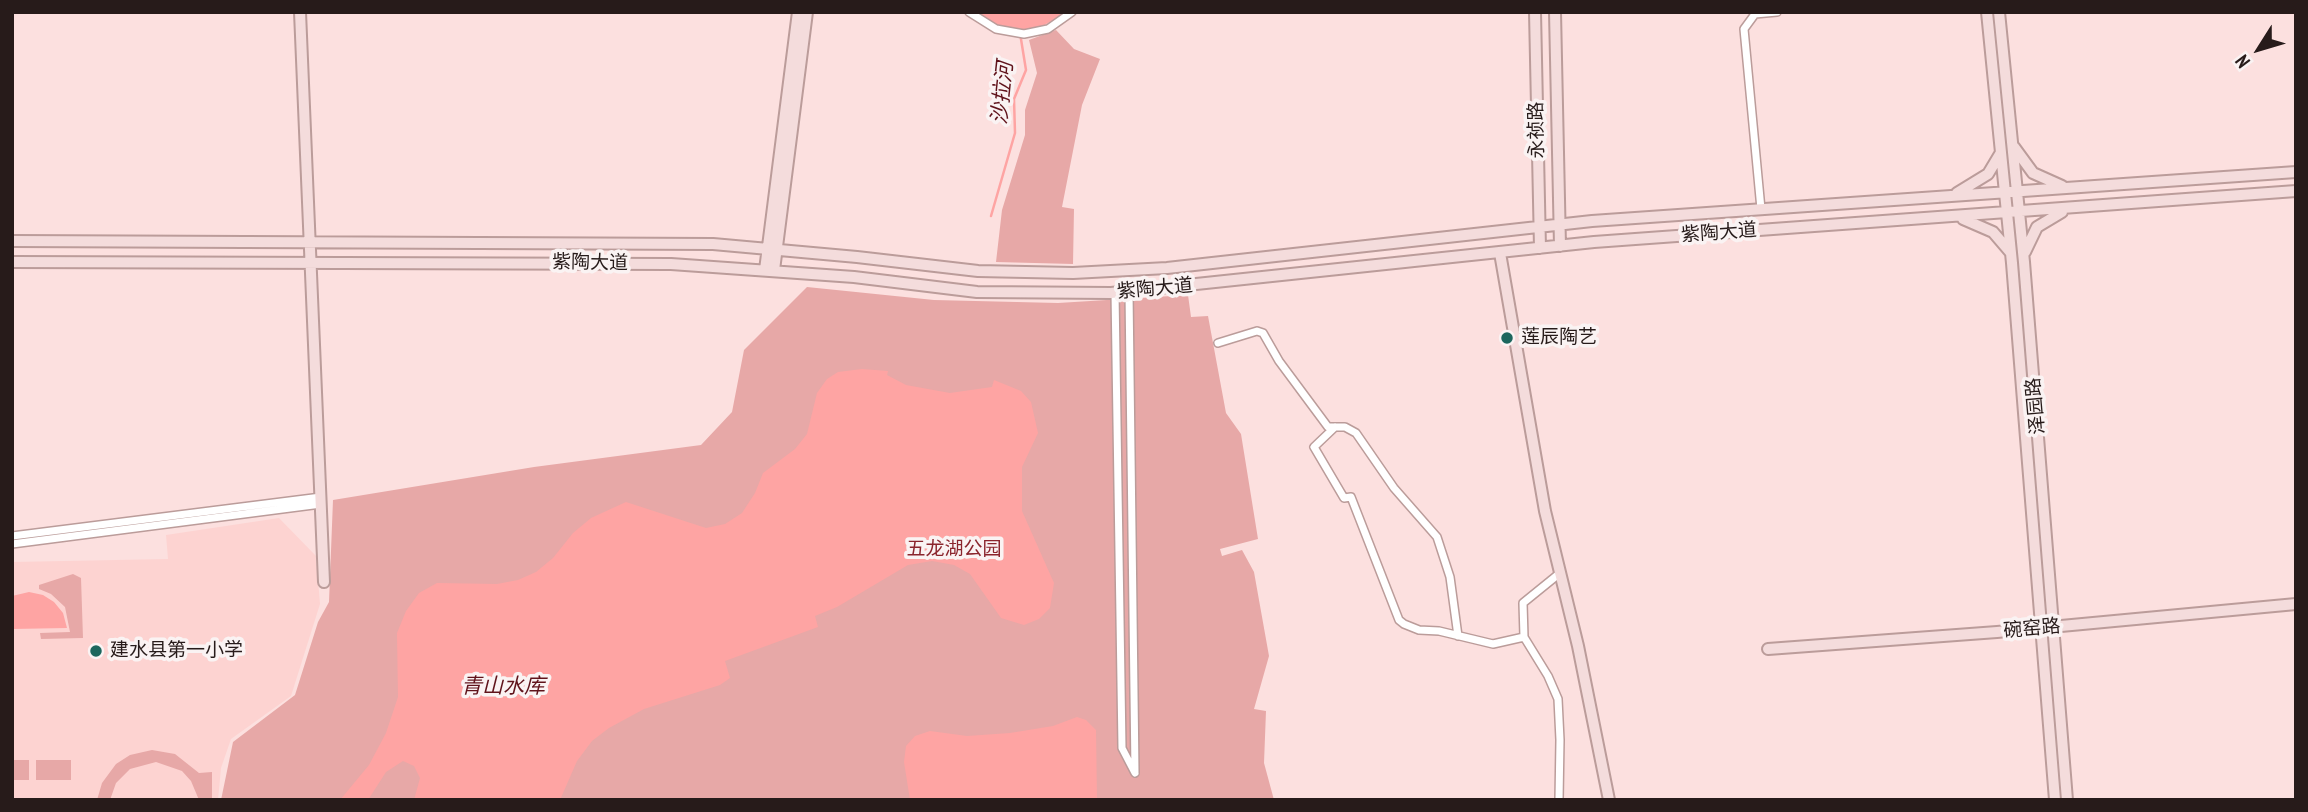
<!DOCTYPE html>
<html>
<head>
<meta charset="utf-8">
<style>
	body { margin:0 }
	#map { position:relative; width:2308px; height:812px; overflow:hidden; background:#fce0df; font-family:"PT Sans Narrow",sans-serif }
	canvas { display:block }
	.frame { position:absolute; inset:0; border:14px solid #271b1a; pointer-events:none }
	.north { position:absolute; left:2224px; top:14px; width:70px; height:70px; -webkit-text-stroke:5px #faf3f3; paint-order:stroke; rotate:233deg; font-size:19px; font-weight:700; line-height:28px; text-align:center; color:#271b1a }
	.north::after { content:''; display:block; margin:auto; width:24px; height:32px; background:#271b1a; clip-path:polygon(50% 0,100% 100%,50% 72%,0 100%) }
</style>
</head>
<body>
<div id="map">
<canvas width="2308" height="812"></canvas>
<div class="frame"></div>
<div class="north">N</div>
</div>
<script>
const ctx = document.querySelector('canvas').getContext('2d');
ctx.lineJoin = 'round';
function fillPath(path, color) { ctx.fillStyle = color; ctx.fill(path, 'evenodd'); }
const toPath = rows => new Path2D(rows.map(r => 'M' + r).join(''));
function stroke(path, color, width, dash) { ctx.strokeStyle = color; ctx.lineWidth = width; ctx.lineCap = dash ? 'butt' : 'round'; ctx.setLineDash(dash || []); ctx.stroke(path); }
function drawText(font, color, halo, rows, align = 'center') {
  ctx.font = font + ' "PT Sans Narrow","Noto Sans SC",sans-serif'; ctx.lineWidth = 7; ctx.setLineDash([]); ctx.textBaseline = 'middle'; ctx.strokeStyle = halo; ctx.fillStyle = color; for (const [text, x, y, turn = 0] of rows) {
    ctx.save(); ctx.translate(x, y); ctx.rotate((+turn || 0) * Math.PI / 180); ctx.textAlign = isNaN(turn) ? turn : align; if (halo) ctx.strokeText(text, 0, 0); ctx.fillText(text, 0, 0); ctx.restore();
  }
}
fillPath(toPath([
	[279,518,316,556,320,604,291,696,231,739,221,768,218,800,12,800,12,562,168,559,166,535]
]), '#fdd3d1');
fillPath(toPath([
	[1056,30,1074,49,1100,59,1082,105,1062,207,1074,209,1073,264,996,262,1002,210,1025,135,1025,110,1037,73,1029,40],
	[807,287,934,300,1058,303,1188,295,1191,317,1208,316,1226,413,1241,434,1258,539,1220,549,1222,556,1242,550,1254,572,1269,656,1254,709,1266,711,1264,763,1274,800,221,800,233,742,295,695,318,622,329,602,333,500,534,467,701,445,732,412,744,350],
	[73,574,81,578,83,638,41,639,40,633,70,632,65,607,51,594,39,589,39,585],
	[152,750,175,754,199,773,212,772,212,800,199,800,191,781,182,771,156,762,130,769,116,783,110,800,97,800,102,783,116,764,130,755],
	[12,760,29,760,29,780,12,780],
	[36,760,71,760,71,780,36,780]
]), '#e7a8a7');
fillPath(toPath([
	[973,12,1067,12,1029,34,990,25],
	[862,369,888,371,887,375,906,385,950,393,992,387,994,380,1021,391,1031,402,1038,433,1022,467,1022,511,1054,583,1050,608,1039,619,1024,625,1001,618,970,574,954,565,932,561,908,565,837,607,815,616,818,627,725,661,730,678,720,685,644,709,609,728,592,741,577,761,560,800,414,800,420,778,414,766,403,761,386,772,368,800,340,800,369,765,386,733,398,697,397,633,406,611,419,593,437,583,497,584,518,580,536,572,553,558,573,533,591,518,626,502,706,528,725,524,742,513,755,493,763,473,795,449,807,434,817,393,827,379,838,372],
	[29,592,43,595,54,602,63,613,67,628,12,629,12,596],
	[1077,717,1086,720,1096,730,1097,800,910,800,904,762,906,746,915,736,930,731,967,736,1010,733,1053,726]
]), '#fea4a3');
stroke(toPath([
	[991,216,1015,133,1014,99,1026,70,1020,33]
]), '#fea4a3', 2.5);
const street = toPath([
	[969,12,996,29,1024,34,1048,29,1072,12],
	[1761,209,1744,29,1755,14,1777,12],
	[1115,292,1122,748,1135,773],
	[1129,292,1135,772],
	[1218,343,1257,331,1263,333,1279,361,1328,427,1345,427,1356,433,1394,488,1437,537,1450,577,1458,636],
	[1335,427,1314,447,1344,498,1351,497,1399,620,1404,624,1419,630,1439,631,1493,644,1524,637,1523,603,1560,573],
	[12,536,321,497],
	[12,544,321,504],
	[1524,637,1548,676,1558,699,1560,740,1559,800]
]);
const secondary = toPath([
	[300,12,324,582],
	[1535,12,1540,248],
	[1555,12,1560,246],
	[1987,12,2012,263,2055,800],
	[1999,12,2024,262,2067,800],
	[2014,147,2033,173,2062,186],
	[1957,193,1988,174,2000,154],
	[1963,219,1993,232,2011,253],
	[12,241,713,244,857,257,978,271,1073,273,1167,268,1592,221,2296,172],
	[2025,252,2037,227,2062,212],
	[1500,253,1545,511,1578,646,1609,800],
	[12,262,671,264,854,277,977,292,1111,293,1594,242,2296,191],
	[765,270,798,12],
	[774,270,807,12],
	[1768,649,1997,632,2296,604]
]);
stroke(street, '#bb9c9a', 10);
stroke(secondary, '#bb9c9a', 14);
stroke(street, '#fff', 7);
stroke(secondary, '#f4dcdc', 10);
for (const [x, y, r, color] of [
	[1507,338,7,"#1c665d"],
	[96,651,7,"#1c665d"]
]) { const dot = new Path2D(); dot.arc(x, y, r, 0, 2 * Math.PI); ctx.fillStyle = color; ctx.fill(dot); stroke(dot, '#faf3f3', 2.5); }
drawText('19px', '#271b1a', '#faf3f3', [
	["永祯路",1537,130,-91],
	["紫陶大道",1719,233,-4],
	["紫陶大道",590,263,1],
	["紫陶大道",1155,289,-5],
	["泽园路",2036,406,-95],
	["碗窑路",2032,629,-5]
]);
drawText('19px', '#271b1a', '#faf3f3', [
	["莲辰陶艺",1521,338],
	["建水县第一小学",110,651]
], 'left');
drawText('19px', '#8b252d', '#faf3f3', [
	["五龙湖公园",954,550]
]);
drawText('italic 21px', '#60131b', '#faf3f3', [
	["沙拉河",1003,93,-84],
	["青山水库",503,687]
]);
</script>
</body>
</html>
